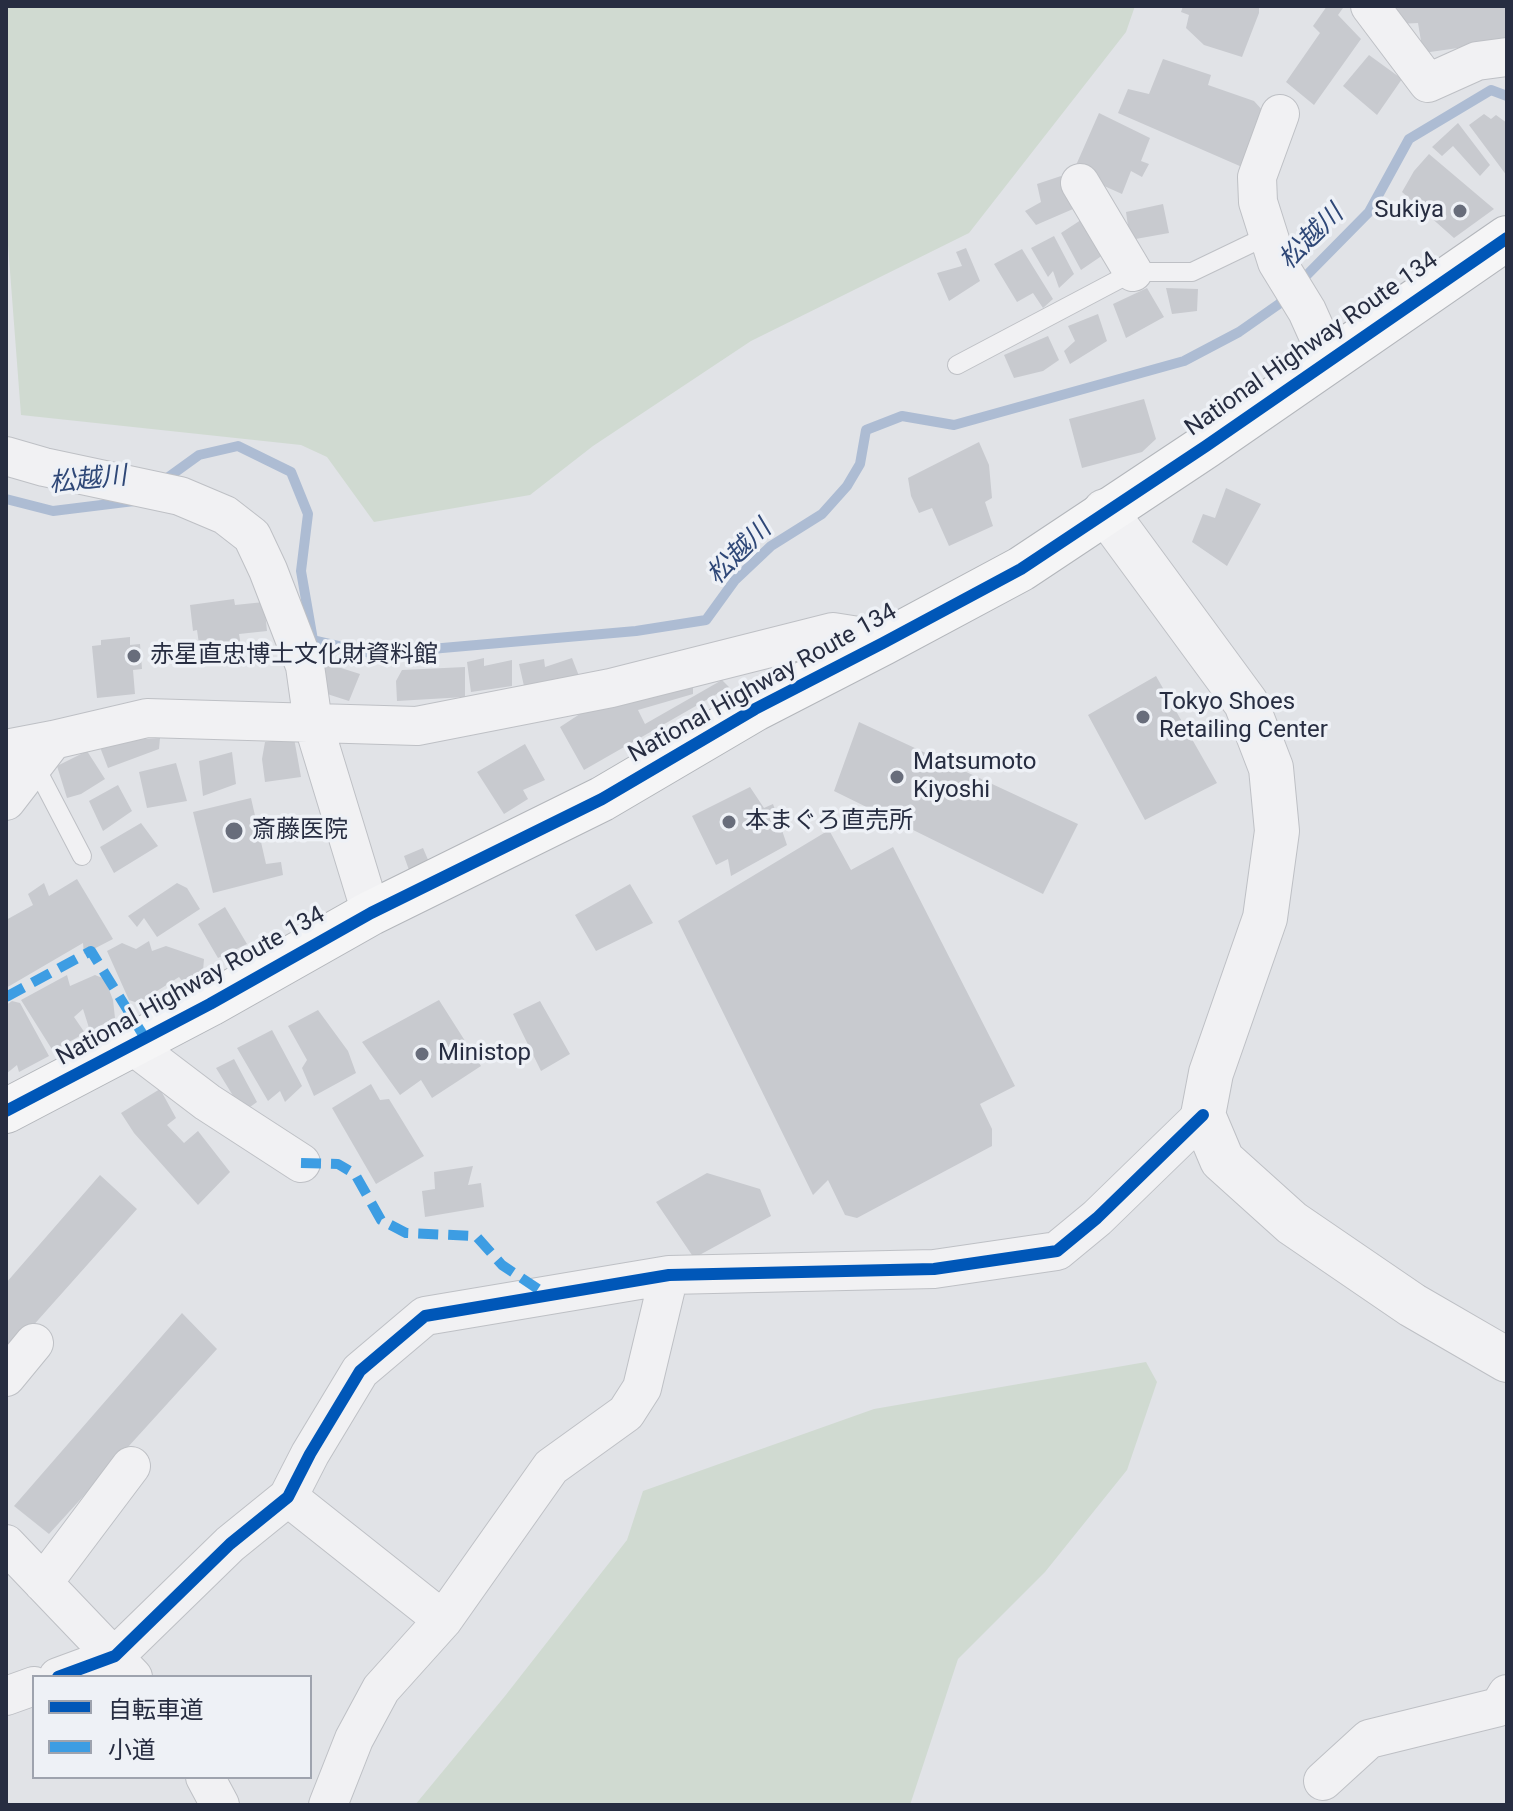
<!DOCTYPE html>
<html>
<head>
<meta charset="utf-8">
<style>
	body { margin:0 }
	#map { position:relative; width:1513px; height:1811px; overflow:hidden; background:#e1e3e7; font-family:Roboto,"Noto Sans JP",sans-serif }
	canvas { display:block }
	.frame { position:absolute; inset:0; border:8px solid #272d41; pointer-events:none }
	.legend { position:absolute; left:32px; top:1675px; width:280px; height:104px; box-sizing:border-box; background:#eef1f6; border:2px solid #9ea3ae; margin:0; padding:10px 14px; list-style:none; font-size:24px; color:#272d41 }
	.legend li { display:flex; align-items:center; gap:16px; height:40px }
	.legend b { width:40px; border:2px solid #9ea3ae }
</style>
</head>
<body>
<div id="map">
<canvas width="1513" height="1811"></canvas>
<div class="frame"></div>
<ul class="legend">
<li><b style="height:10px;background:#0057b8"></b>自転車道</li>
<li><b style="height:10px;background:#3d9de3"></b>小道</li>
</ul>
</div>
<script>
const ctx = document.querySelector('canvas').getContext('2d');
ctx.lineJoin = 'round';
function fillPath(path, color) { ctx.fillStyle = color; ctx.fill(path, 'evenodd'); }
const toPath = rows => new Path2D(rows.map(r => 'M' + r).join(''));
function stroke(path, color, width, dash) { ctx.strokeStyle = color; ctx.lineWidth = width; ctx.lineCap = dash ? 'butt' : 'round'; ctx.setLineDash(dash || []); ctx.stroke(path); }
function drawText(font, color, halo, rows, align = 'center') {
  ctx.font = font + ' Roboto,"Noto Sans JP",sans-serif'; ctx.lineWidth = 7; ctx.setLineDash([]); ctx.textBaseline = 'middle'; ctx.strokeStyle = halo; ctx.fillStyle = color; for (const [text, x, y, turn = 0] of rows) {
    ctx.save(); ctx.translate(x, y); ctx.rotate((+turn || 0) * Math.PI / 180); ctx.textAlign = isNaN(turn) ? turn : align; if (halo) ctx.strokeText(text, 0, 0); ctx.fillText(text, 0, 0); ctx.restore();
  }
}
fillPath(toPath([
	[6,6,1135,6,1126,32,969,233,751,341,593,446,530,495,374,522,327,457,301,445,21,415,8,245,6,242],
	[1146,1362,1157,1382,1127,1470,1045,1572,958,1659,910,1805,415,1805,505,1696,627,1540,643,1491,874,1409]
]), '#d0dad1');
stroke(toPath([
	[1299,283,1369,212,1409,139,1491,90,1507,96],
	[163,481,199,455,238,446,291,472,308,514,301,571,313,640,374,654,636,631,706,620,735,580,771,546,822,514,847,486,860,464,866,430,902,416,954,425,1184,361,1239,332,1279,304,1288,294],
	[6,499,53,511,134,501]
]), '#adbcd3', 10);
fillPath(toPath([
	[1183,6,1259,6,1259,13,1242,57,1204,45,1186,28,1189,15,1181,12],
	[1327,6,1341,6,1343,8,1338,15,1361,39,1314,105,1286,82,1320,33,1313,26],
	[1408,6,1507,6,1507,41,1423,53,1418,23,1398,24,1397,7],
	[1369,55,1402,79,1377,115,1343,86],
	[1163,59,1211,75,1208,85,1254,101,1264,112,1242,167,1118,113,1128,89,1149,94],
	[1099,113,1150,138,1141,161,1149,164,1142,177,1131,171,1122,194,1073,172],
	[1484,114,1491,119,1496,115,1507,123,1507,176,1469,125],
	[1458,123,1490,165,1480,176,1453,146,1442,156,1432,147],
	[1429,154,1494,209,1454,238,1402,192,1414,171],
	[1061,176,1064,186,1080,206,1036,225,1025,211,1041,202,1037,184],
	[1163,204,1169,233,1130,240,1126,212],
	[1084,218,1103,255,1081,270,1061,233],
	[1054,236,1074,274,1059,288,1053,271,1048,277,1031,248],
	[966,248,980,281,949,301,937,273,962,266,956,252],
	[1022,249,1053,299,1043,308,1033,293,1017,302,994,264],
	[1147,288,1164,317,1126,338,1113,304],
	[1166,288,1198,289,1197,311,1172,314],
	[1098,314,1107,341,1070,364,1064,351,1075,341,1068,326],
	[1048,336,1059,360,1043,371,1014,378,1004,355],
	[1144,399,1156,439,1142,452,1082,468,1069,419],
	[979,442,989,465,992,498,985,502,993,526,949,546,932,508,919,513,911,496,908,478],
	[1226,488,1261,504,1227,566,1192,542,1203,514,1215,518],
	[234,599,235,605,264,602,267,631,239,634,241,646,200,651,197,630,193,631,190,605],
	[130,637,130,645,140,644,142,669,133,670,135,694,97,698,92,646,101,645,101,640],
	[484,658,484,666,512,660,512,686,471,692,467,662],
	[572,658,579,676,524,686,519,664,544,659,545,667],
	[319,661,360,674,349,701,321,692],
	[465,667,465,697,397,701,396,681,402,670],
	[1156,676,1217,783,1145,820,1088,715],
	[722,680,729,687,584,770,560,727,589,708,693,685,693,694,638,710,645,724],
	[859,722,1078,824,1043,894,834,791],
	[160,738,159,749,108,768,98,742],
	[294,738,301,777,265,782,262,759,265,742],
	[525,744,545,780,523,790,528,799,504,814,477,772],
	[87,751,105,779,81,794,67,798,57,766],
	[232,752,236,784,203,796,199,761],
	[176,763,187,801,147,808,139,772],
	[118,785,132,811,103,831,89,801],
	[750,787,764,808,773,804,787,845,731,876,728,859,716,865,692,816],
	[251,798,266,864,281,862,283,875,213,893,193,812],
	[141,823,158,846,114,873,100,847],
	[829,830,851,870,893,847,1015,1086,980,1104,992,1129,992,1146,857,1218,845,1215,828,1180,813,1195,678,921],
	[423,848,429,862,409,870,404,856],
	[77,879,113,939,84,954,83,943,6,988,6,920,33,905,28,894,44,883,49,896],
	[177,883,187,888,200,909,157,937,144,918,137,927,128,916],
	[630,884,653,923,596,951,575,915],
	[225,907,247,944,218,958,198,924],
	[149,941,152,951,166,946,204,959,203,971,183,982,179,977,138,1003,129,1000,107,951,122,943,136,949],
	[67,975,70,986,95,975,105,979,113,1000,115,1018,90,1031,83,1009,74,1017,85,1033,53,1051,21,1000],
	[439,1000,481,1066,432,1098,421,1080,400,1095,362,1042],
	[12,1001,20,1003,49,1056,19,1072,17,1065,6,1074,6,1005],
	[540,1001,570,1054,541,1071,513,1014],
	[318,1010,348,1051,356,1073,314,1096,302,1068,307,1060,288,1026],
	[272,1030,302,1086,285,1102,280,1091,268,1101,237,1048],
	[234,1059,257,1102,243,1112,216,1068],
	[371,1084,380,1100,389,1099,424,1156,376,1184,332,1108],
	[160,1089,176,1118,167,1125,184,1143,198,1131,230,1172,198,1205,134,1133,121,1113],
	[473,1166,468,1185,481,1183,484,1207,425,1217,422,1191,435,1189,434,1172],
	[707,1173,760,1189,771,1216,694,1258,656,1202],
	[100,1175,137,1209,6,1356,6,1283],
	[182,1313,217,1349,49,1534,14,1506]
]), '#c8cacf');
const service = toPath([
	[957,365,1133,272,1192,272,1269,235],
	[34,764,82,856]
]);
const minor = toPath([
	[1370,6,1428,83,1477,61,1507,57],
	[1280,114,1257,177,1258,202,1277,262,1307,311,1329,360],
	[1080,183,1133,272],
	[6,456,44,467,180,496,225,515,252,536,268,570,305,666,313,723,371,913],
	[6,749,53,740,147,718,417,726,611,688,833,632,865,637,883,643],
	[6,801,53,740],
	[132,1045,207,1102,301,1163],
	[6,1377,34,1343],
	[288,1497,443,1620],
	[6,1544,133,1677],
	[43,1583,131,1466],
	[58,1677,115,1656,230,1544,288,1497,310,1454,360,1371,425,1316,669,1275,934,1269,1057,1251,1097,1218,1203,1115],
	[6,1696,34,1686],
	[205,1777,220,1805],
	[1323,1781,1369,1739,1499,1707,1507,1694],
	[328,1805,354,1739,381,1689,443,1620,551,1467,626,1413,642,1388,669,1275]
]);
const tertiary = toPath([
	[1105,511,1246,703,1271,768,1277,831,1265,918,1211,1073,1203,1115,1222,1160,1292,1223,1412,1305,1507,1360]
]);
const trunk = toPath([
	[6,1111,210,1004,371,913,602,799,755,709,883,643,1021,569,1206,446,1507,238]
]);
stroke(service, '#bec0c5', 20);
stroke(minor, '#bec0c5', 40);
stroke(tertiary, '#bec0c5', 46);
stroke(trunk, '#b3b6bb', 46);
stroke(service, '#f1f1f3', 18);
stroke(minor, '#f1f1f3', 38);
stroke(tertiary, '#f1f1f3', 44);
stroke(trunk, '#f5f5f6', 44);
stroke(toPath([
	[6,997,91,951,145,1038],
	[301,1163,338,1164,355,1174,381,1220,406,1233,476,1236,502,1265,547,1295]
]), '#3d9de3', 10, [20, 10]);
stroke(toPath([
	[6,1111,210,1004,371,913,602,799,755,709,883,643,1021,569,1206,446,1507,238],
	[58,1677,115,1656,230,1544,288,1497,310,1454,360,1371,425,1316,669,1275,934,1269,1057,1251,1097,1218,1203,1115]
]), '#0057b8', 12);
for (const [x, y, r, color] of [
	[1460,211,8,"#686d7b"],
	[134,656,8,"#686d7b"],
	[1143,717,8,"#686d7b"],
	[897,777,8,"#686d7b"],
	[729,822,8,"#686d7b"],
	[234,831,10,"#686d7b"],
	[422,1054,8,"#686d7b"]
]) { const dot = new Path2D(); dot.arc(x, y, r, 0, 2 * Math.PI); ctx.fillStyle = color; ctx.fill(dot); stroke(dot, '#eef1f6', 3); }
drawText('24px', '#272d41', '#eef1f6', [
	["Sukiya",1444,211,"right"],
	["赤星直忠博士文化財資料館",150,656],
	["Tokyo Shoes",1159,703],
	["Retailing Center",1159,731],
	["Matsumoto",913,763],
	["Kiyoshi",913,791],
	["本まぐろ直売所",745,822],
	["斎藤医院",252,831],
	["Ministop",438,1054]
], 'left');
drawText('24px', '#272d41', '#eef1f6', [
	["National Highway Route 134",1312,345,-35],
	["National Highway Route 134",763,684,-29],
	["National Highway Route 134",191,987,-29]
]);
drawText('italic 26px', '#2e4777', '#eef1f6', [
	["松越川",1312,238,-45],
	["松越川",88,481,-6],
	["松越川",740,553,-45]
]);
</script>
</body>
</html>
